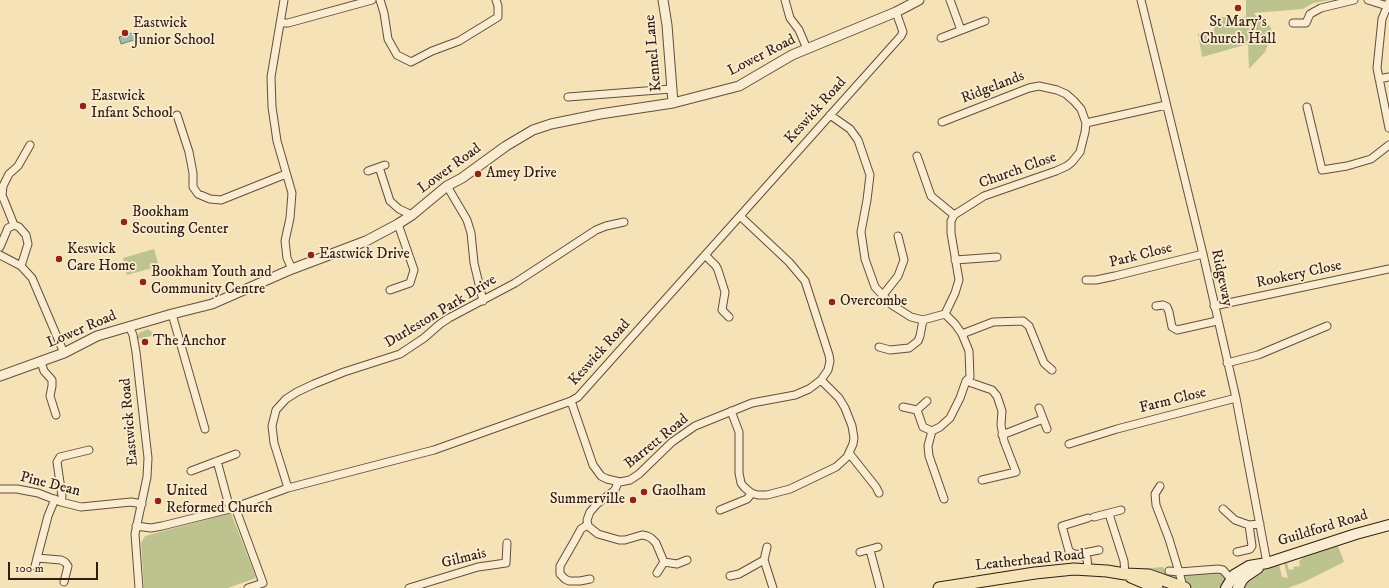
<!DOCTYPE html>
<html>
<head>
<meta charset="utf-8">
<style>
	body { margin:0 }
	#map { position:relative; width:1389px; height:588px; overflow:hidden; background:#f6e2b7; font-family:"IM FELL DW Pica",serif }
	canvas { display:block }
	.scale { position:absolute; left:8px; top:562px; width:90px; height:18px; box-sizing:border-box; border:2px solid #321d14; border-top:0; padding-left:5px; font-size:12px; line-height:14px; white-space:nowrap; color:#321d14; -webkit-text-stroke:3px #f9ecd0; paint-order:stroke }
</style>
</head>
<body>
<div id="map">
<canvas width="1389" height="588"></canvas>
<div class="scale">100 m</div>
</div>
<script>
const ctx = document.querySelector('canvas').getContext('2d');
ctx.lineJoin = 'round';
function fillPath(path, color) { ctx.fillStyle = color; ctx.fill(path, 'evenodd'); }
const toPath = rows => new Path2D(rows.map(r => 'M' + r).join(''));
function stroke(path, color, width, dash) { ctx.strokeStyle = color; ctx.lineWidth = width; ctx.lineCap = dash ? 'butt' : 'round'; ctx.setLineDash(dash || []); ctx.stroke(path); }
function drawText(font, color, halo, rows, align = 'center') {
  ctx.font = font + ' "IM FELL DW Pica",serif'; ctx.lineWidth = 3.5; ctx.setLineDash([]); ctx.textBaseline = 'middle'; ctx.strokeStyle = halo; ctx.fillStyle = color; for (const [text, x, y, turn = 0] of rows) {
    ctx.save(); ctx.translate(x, y); ctx.rotate((+turn || 0) * Math.PI / 180); ctx.textAlign = isNaN(turn) ? turn : align; if (halo) ctx.strokeText(text, 0, 0); ctx.fillText(text, 0, 0); ctx.restore();
  }
}
fillPath(toPath([
	[1246,0,1330,0,1313,3,1303,9,1254,13,1257,17,1270,26,1272,31,1271,38,1265,52,1249,69,1248,44,1202,57,1198,34,1214,30,1214,17,1246,17],
	[154,249,159,266,127,275,123,258],
	[148,329,153,333,157,333,158,336,152,338,151,336,137,339,139,333],
	[231,513,256,578,228,588,144,588,141,543,145,536],
	[1338,546,1344,562,1304,582,1288,588,1242,588,1247,580,1260,571,1272,565,1279,564,1282,577,1288,578,1284,563,1287,563,1289,570,1294,569,1293,567,1300,566,1299,561,1302,559,1302,558],
	[1163,567,1166,572,1174,575,1180,582,1142,571,1140,569],
	[1219,572,1223,573,1227,578,1222,588,1193,588,1187,585,1184,581,1183,577,1185,574]
]), '#bdc38e');
const water = toPath([
	[135,32,137,39,121,44,119,37,135,32]
]);
fillPath(water, '#9dbdb2');
stroke(water, '#727d73', 1);
const minor = toPath([
	[284,0,271,77,272,107,277,141,292,193,290,218,285,241,287,258,292,269],
	[380,0,384,13,388,39,397,55,411,62,432,51,459,41,498,17,498,6,496,0],
	[785,0,790,18,799,30,807,49],
	[950,0,961,30],
	[1141,0,1203,254,1236,398,1267,563],
	[1368,0,1387,6],
	[1389,2,1382,19,1377,68,1389,128],
	[281,23,288,23,372,0],
	[1293,23,1306,23,1310,14,1321,8,1354,0],
	[941,38,985,21],
	[1379,79,1389,77],
	[568,97,671,89],
	[1307,107,1322,170,1347,166,1371,159,1389,145],
	[177,115,189,152,193,173,193,187,198,194,210,199,221,200,286,174],
	[830,115,850,129,858,140,870,175,867,200,861,232,865,259,875,287,892,305,911,317,923,320,945,314],
	[942,122,1029,88,1039,86,1057,90,1066,94,1074,101,1081,109,1086,123,1085,132,1080,152,1072,162,1067,166,1056,171,984,196,954,215,951,221,951,233,959,280,955,293,945,314],
	[1086,123,1166,105],
	[917,156,931,196,954,215],
	[379,167,390,201,399,209,412,215],
	[368,171,385,165],
	[447,186,467,220,471,233,474,263,483,301],
	[14,225,2,195,3,186,9,174,18,166,30,145],
	[0,247,8,228,14,225,19,227,26,235,28,244,21,266],
	[0,255,21,266,32,278,64,353],
	[705,255,716,266,718,270,725,292,722,310,729,317],
	[955,260,997,257],
	[1086,280,1096,280,1115,276,1203,254],
	[390,290,410,283,414,270,398,224],
	[883,295,898,276,904,260,898,236],
	[1156,306,1163,305,1167,307,1169,312,1172,327,1177,330,1217,321],
	[1214,306,1389,269],
	[172,314,205,429],
	[129,326,133,335,136,352,148,458,147,477,135,534,139,588],
	[962,334,993,322,1023,321,1029,326,1044,363,1052,370],
	[879,347,890,350,909,348,918,341,920,336,923,320],
	[41,362,44,371,52,380,52,386,50,396,56,415],
	[1227,363,1258,355,1327,326],
	[966,381,992,390,997,396,1002,411,1001,425,1004,441,1016,472,982,480],
	[571,401,593,465,601,476,607,479,620,482,630,480,639,474,672,442,695,426,752,403,795,395,809,389,821,380,828,370,830,361,829,355,805,281,789,262,740,216],
	[903,407,917,410],
	[1039,408,1047,429],
	[917,410,923,427,932,431],
	[917,410,927,401],
	[731,411,739,432,739,473,741,483,744,487,751,493,758,495,767,495,790,489,836,467,847,457,853,444,854,438,852,426,845,408,839,398,821,380],
	[1002,435,1043,419],
	[1069,444,1117,429,1236,398],
	[849,453,876,487,879,493],
	[217,461,230,509],
	[191,471,236,454],
	[618,482,615,490,597,504,590,512,587,520,588,526,598,534,619,540,625,540,642,535,647,536,651,538,656,543,664,562,677,564,687,560],
	[1160,486,1155,494,1156,505,1169,539,1179,572,1169,571],
	[288,488,274,443,272,426,276,410,286,399,297,392,314,384,344,372,400,354,424,338,440,324,449,318,515,283,596,230,606,226,624,222],
	[0,489,17,489,38,493,61,502,81,507,131,502,142,504],
	[55,499,48,516,37,558,61,560,65,562,68,566,64,582],
	[944,499,929,456,928,446,932,431,940,427,950,418,960,398,966,381,970,377,969,351,962,334,955,324,945,314],
	[61,502,62,496,57,462,60,457,89,450],
	[235,507,263,583,248,588],
	[1223,509,1235,520,1249,525,1260,524],
	[720,510,747,499,752,493],
	[1109,514,1124,561,1125,574],
	[1094,517,1121,510],
	[587,525,581,529,575,540,560,566,560,574,565,579,569,581,580,581,590,579],
	[136,526,151,528,162,526,230,509,288,488,434,450,571,401,578,397,901,36,903,32,896,12],
	[870,550,880,588],
	[860,552,878,547],
	[1237,552,1250,549,1252,546,1249,525],
	[1079,554,1099,550],
	[764,560,767,547],
	[35,566,37,558],
	[1088,569,1087,558,1072,553,1069,551,1062,526,1088,518],
	[657,573,664,562],
	[730,576,739,574,764,560,773,588],
	[409,588,478,567,506,563,507,543],
	[1184,588,1182,583,1179,572,1218,569,1223,570,1231,579]
]);
const tertiary = toPath([
	[663,0,667,25,673,103],
	[0,376,64,353,97,336,172,314,212,304,292,269,366,241,398,224,412,215,447,186,462,178,506,146,533,130,551,124,600,114,673,103,739,86,792,55,896,12,919,0]
]);
const secondary = toPath([
	[1226,588,1234,575,1249,566,1267,563,1356,534,1389,525],
	[1238,588,1242,580,1246,576,1258,568]
]);
const primary = toPath([
	[1131,577,1157,588],
	[939,588,1035,573,1074,569,1107,571,1125,574,1149,575,1185,588]
]);
stroke(minor, '#634e3d', 9);
stroke(tertiary, '#634e3d', 11);
stroke(secondary, '#321d14', 12);
stroke(primary, '#321d14', 13);
stroke(minor, '#f9ecd0', 7);
stroke(tertiary, '#f9ecd0', 9);
stroke(secondary, '#f9ecd0', 10);
stroke(primary, '#f6e2b7', 11);
for (const [x, y, r, color] of [
	[1238,8,4,"#8f2418"],
	[125,33,4,"#8f2418"],
	[83,106,4,"#8f2418"],
	[478,174,4,"#8f2418"],
	[124,222,4,"#8f2418"],
	[311,255,4,"#8f2418"],
	[59,259,4,"#8f2418"],
	[143,282,4,"#8f2418"],
	[832,302,4,"#8f2418"],
	[145,342,4,"#8f2418"],
	[644,492,4,"#8f2418"],
	[633,500,4,"#8f2418"],
	[158,501,4,"#8f2418"]
]) { const dot = new Path2D(); dot.arc(x, y, r, 0, 2 * Math.PI); ctx.fillStyle = color; ctx.fill(dot); stroke(dot, '#f9ecd0', 1.5); }
drawText('15px', '#321d14', '#f9ecd0', [
	["St Mary's",1238,23,"center"],
	["Church Hall",1238,40,"center"],
	["Eastwick",133,24],
	["Junior School",133,41],
	["Eastwick",91,97],
	["Infant School",91,114],
	["Amey Drive",486,174],
	["Bookham",132,213],
	["Scouting Center",132,230],
	["Keswick",67,250],
	["Care Home",67,267],
	["Eastwick Drive",319,255],
	["Bookham Youth and",151,273],
	["Community Centre",151,290],
	["Overcombe",840,302],
	["The Anchor",153,342],
	["United",166,492],
	["Reformed Church",166,509],
	["Gaolham",652,492],
	["Summerville",625,500,"right"]
], 'left');
drawText('15px', '#321d14', '#f9ecd0', [
	["Kennel Lane",654,53,-95],
	["Lower Road",762,56,-27],
	["Ridgelands",993,88,-21],
	["Keswick Road",816,111,-48],
	["Lower Road",450,169,-36],
	["Church Close",1018,171,-20],
	["Park Close",1141,256,-14],
	["Rookery Close",1299,275,-12],
	["Ridgeway",1221,278,78],
	["Durleston Park Drive",441,312,-31],
	["Lower Road",82,330,-23],
	["Keswick Road",600,353,-48],
	["Farm Close",1173,401,-14],
	["Eastwick Road",130,422,-95],
	["Barrett Road",657,442,-39],
	["Pine Dean",50,485,14],
	["Guildford Road",1323,529,-17],
	["Gilmais",464,559,-14],
	["Leatherhead Road",1030,561,-6]
]);
</script>
</body>
</html>
